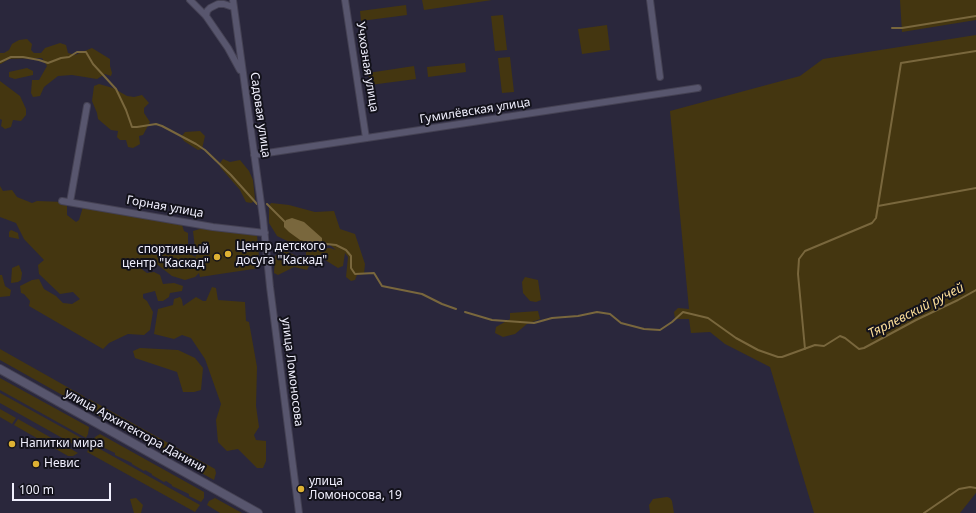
<!DOCTYPE html>
<html>
<head>
<meta charset="utf-8">
<style>
	body { margin:0 }
	#map { position:relative; width:976px; height:513px; overflow:hidden; background:#2a273c; font-family:"Noto Sans",sans-serif }
	canvas { display:block }
	.scale { position:absolute; left:12px; top:483px; width:99px; height:18px; box-sizing:border-box; border:2px solid #f0effd; border-top:0; padding-left:5px; font-size:12px; line-height:14px; white-space:nowrap; color:#f0effd; -webkit-text-stroke:3px #13121b; paint-order:stroke }
</style>
</head>
<body>
<div id="map">
<canvas width="976" height="513"></canvas>
<div class="scale">100 m</div>
</div>
<script>
const ctx = document.querySelector('canvas').getContext('2d');
ctx.lineJoin = 'round';
function fillPath(path, color) { ctx.fillStyle = color; ctx.fill(path, 'evenodd'); }
const toPath = rows => new Path2D(rows.map(r => 'M' + r).join(''));
function stroke(path, color, width, dash) { ctx.strokeStyle = color; ctx.lineWidth = width; ctx.lineCap = dash ? 'butt' : 'round'; ctx.setLineDash(dash || []); ctx.stroke(path); }
function drawText(font, color, halo, rows, align = 'center') {
  ctx.font = font + ' "Noto Sans",sans-serif'; ctx.lineWidth = 4; ctx.setLineDash([]); ctx.textBaseline = 'middle'; ctx.strokeStyle = halo; ctx.fillStyle = color; for (const [text, x, y, turn = 0] of rows) {
    ctx.save(); ctx.translate(x, y); ctx.rotate((+turn || 0) * Math.PI / 180); ctx.textAlign = isNaN(turn) ? turn : align; if (halo) ctx.strokeText(text, 0, 0); ctx.fillText(text, 0, 0); ctx.restore();
  }
}
fillPath(toPath([
	[422,0,492,0,424,10],
	[900,0,976,0,976,20,902,32],
	[406,5,407,15,361,21,360,11],
	[503,15,507,50,495,51,491,16],
	[607,25,610,50,582,54,578,29],
	[976,35,976,493,960,513,814,513,770,367,725,344,710,332,691,333,689,319,675,319,674,312,678,308,689,309,670,111,800,76,823,59],
	[27,39,32,44,31,50,34,53,41,53,45,48,60,43,66,45,68,53,75,55,92,48,110,59,110,66,112,73,111,76,105,74,97,79,72,75,58,76,44,87,40,96,33,97,31,93,32,80,39,80,47,66,42,58,9,59,1,64,0,64,0,53,4,53,9,50,12,44,19,40],
	[510,57,514,92,502,93,498,58],
	[465,63,466,72,428,77,427,67],
	[414,66,416,79,370,85,368,73],
	[27,68,33,71,33,75,15,79,9,77,9,72],
	[0,81,20,96,26,109,26,115,21,121,13,120,11,127,5,129,1,126,2,120,0,119],
	[99,84,113,88,127,96,134,97,142,95,149,103,144,108,144,113,150,122,143,135,139,136,140,144,133,148,128,147,126,140,120,140,117,137,118,131,111,130,98,119,97,113,92,101,94,86],
	[200,131,205,136,202,149,198,150,184,141,181,137,185,132],
	[223,159,230,162,240,160,249,171,253,180,255,199,253,202,251,203,246,202,240,190,220,167,220,163],
	[0,186,3,191,12,190,17,197,32,203,37,201,64,202,67,205,67,215,76,222,79,220,83,207,182,225,184,231,188,233,188,244,184,245,185,252,196,257,193,231,200,229,201,227,257,235,260,268,200,277,199,273,195,277,185,280,172,276,158,265,145,261,140,264,140,268,147,273,154,272,160,275,163,284,174,283,183,286,182,291,170,293,169,297,163,301,158,301,155,291,143,294,143,298,147,301,153,312,150,330,144,335,128,334,109,343,103,349,29,306,30,301,24,294,21,293,20,286,32,280,39,279,44,289,56,296,63,303,72,304,80,299,73,292,60,294,39,274,38,265,44,260,24,239,16,223,0,217],
	[271,203,289,205,315,212,334,211,340,229,355,234,365,264,364,274,357,275,355,280,351,281,346,277,348,257,345,253,343,266,338,268,322,258,310,258,306,256,306,251,310,249,330,248,336,250,330,245,322,247,316,246,300,247,277,236,269,223,269,206],
	[11,230,18,233,19,239,9,237,9,232],
	[280,251,288,252,309,262,309,266,307,270,294,267,278,275,274,273,275,256],
	[19,265,22,273,21,280,18,282,11,283,12,268],
	[0,275,2,275,5,286,11,290,10,296,0,297],
	[525,277,538,280,541,300,536,302,530,301,523,293,522,282],
	[212,287,216,288,218,300,245,302,246,321,249,322,257,367,256,406,259,427,254,435,256,440,266,441,266,461,263,468,257,468,238,449,227,451,218,442,216,420,221,404,205,359,191,338,182,335,174,339,154,334,158,309,173,305,174,299,180,297,182,300,183,306,196,297,203,301,206,301],
	[538,311,540,319,527,324,515,334,503,337,495,333,496,327,510,319,510,313],
	[140,348,178,350,195,358,203,368,201,390,194,392,183,392,177,372,135,358,133,351],
	[0,349,85,397,82,403,80,405,0,360],
	[0,378,89,427,88,434,86,438,0,390],
	[0,393,85,440,80,448,0,403],
	[89,399,215,469,216,473,214,480,85,408],
	[0,409,16,418,12,424,0,417],
	[18,419,78,453,73,456,68,456,14,425],
	[100,434,204,492,204,498,201,502,189,496,189,494,172,486,172,485,166,481,164,482,152,475,152,474,145,470,144,471,132,464,132,463,115,455,115,453,92,442,95,437],
	[91,444,200,505,195,512,87,452],
	[667,497,670,498,672,501,674,513,650,513,649,505,653,499],
	[136,498,143,505,141,513,134,513,130,499],
	[215,498,242,513,220,513,207,505,209,501]
]), '#443610');
fillPath(toPath([
	[292,218,304,222,322,238,322,243,316,244,300,240,289,232,284,227,284,223,286,220]
]), '#79673d');
stroke(toPath([
	[892,28,902,28,976,16],
	[0,62,11,57,23,57,39,60,48,63,61,58,69,57,77,52,86,52,93,64,116,89,126,110,132,127,137,127,156,124,162,126,196,144,205,150,231,175,257,204],
	[267,204,286,223],
	[878,206,976,188],
	[318,243,336,245,346,250,351,256,351,268,355,274,374,273,382,286,422,294,442,304,456,309],
	[465,312,492,320,534,323,552,318,578,316,597,312,610,314,621,323,644,329,660,330,672,322,683,312,708,318,736,338,758,350,778,357,782,357,815,345,824,346,840,336,845,338,859,349,864,348,916,320,958,300,976,290],
	[805,349,798,274,799,259,805,251,872,223,876,218,901,63,976,51],
	[924,513,959,489,970,487,976,488]
]), '#79673d', 2);
const minor = toPath([
	[190,0,206,16,228,48,240,70],
	[233,0,263,218,270,287,299,513],
	[345,0,366,138],
	[650,0,660,77],
	[206,16,207,11,210,8,218,4,224,4,233,7],
	[254,155,698,88],
	[62,201,213,227,265,233],
	[70,202,87,106]
]);
const tertiary = toPath([
	[0,369,258,513]
]);
stroke(minor, '#444153', 8);
stroke(tertiary, '#444153', 10);
stroke(minor, '#58566e', 6);
stroke(tertiary, '#58566e', 8);
for (const [x, y, r, color] of [
	[228,254,4,"#deb133"],
	[217,257,4,"#deb133"],
	[12,444,4,"#deb133"],
	[36,464,4,"#deb133"],
	[301,489,4,"#deb133"]
]) { const dot = new Path2D(); dot.arc(x, y, r, 0, 2 * Math.PI); ctx.fillStyle = color; ctx.fill(dot); stroke(dot, '#13121b', 1.5); }
drawText('12px', '#f0effd', '#13121b', [
	["Учхозная улица",367,67,81],
	["Гумилёвская улица",475,111,-9],
	["Садовая улица",260,115,82],
	["Горная улица",165,207,10],
	["улица Ломоносова",292,372,83],
	["улица Архитектора Данини",135,431,29]
]);
drawText('12px', '#f0effd', '#13121b', [
	["Центр детского",236,247],
	["досуга \"Каскад\"",236,261],
	["спортивный",209,250,"right"],
	["центр \"Каскад\"",209,264,"right"],
	["Напитки мира",20,444],
	["Невис",44,464],
	["улица",309,482],
	["Ломоносова, 19",309,496]
], 'left');
drawText('italic 13px', '#fddf99', '#13121b', [
	["Тярлевский ручей",916,311,-27]
]);
</script>
</body>
</html>
